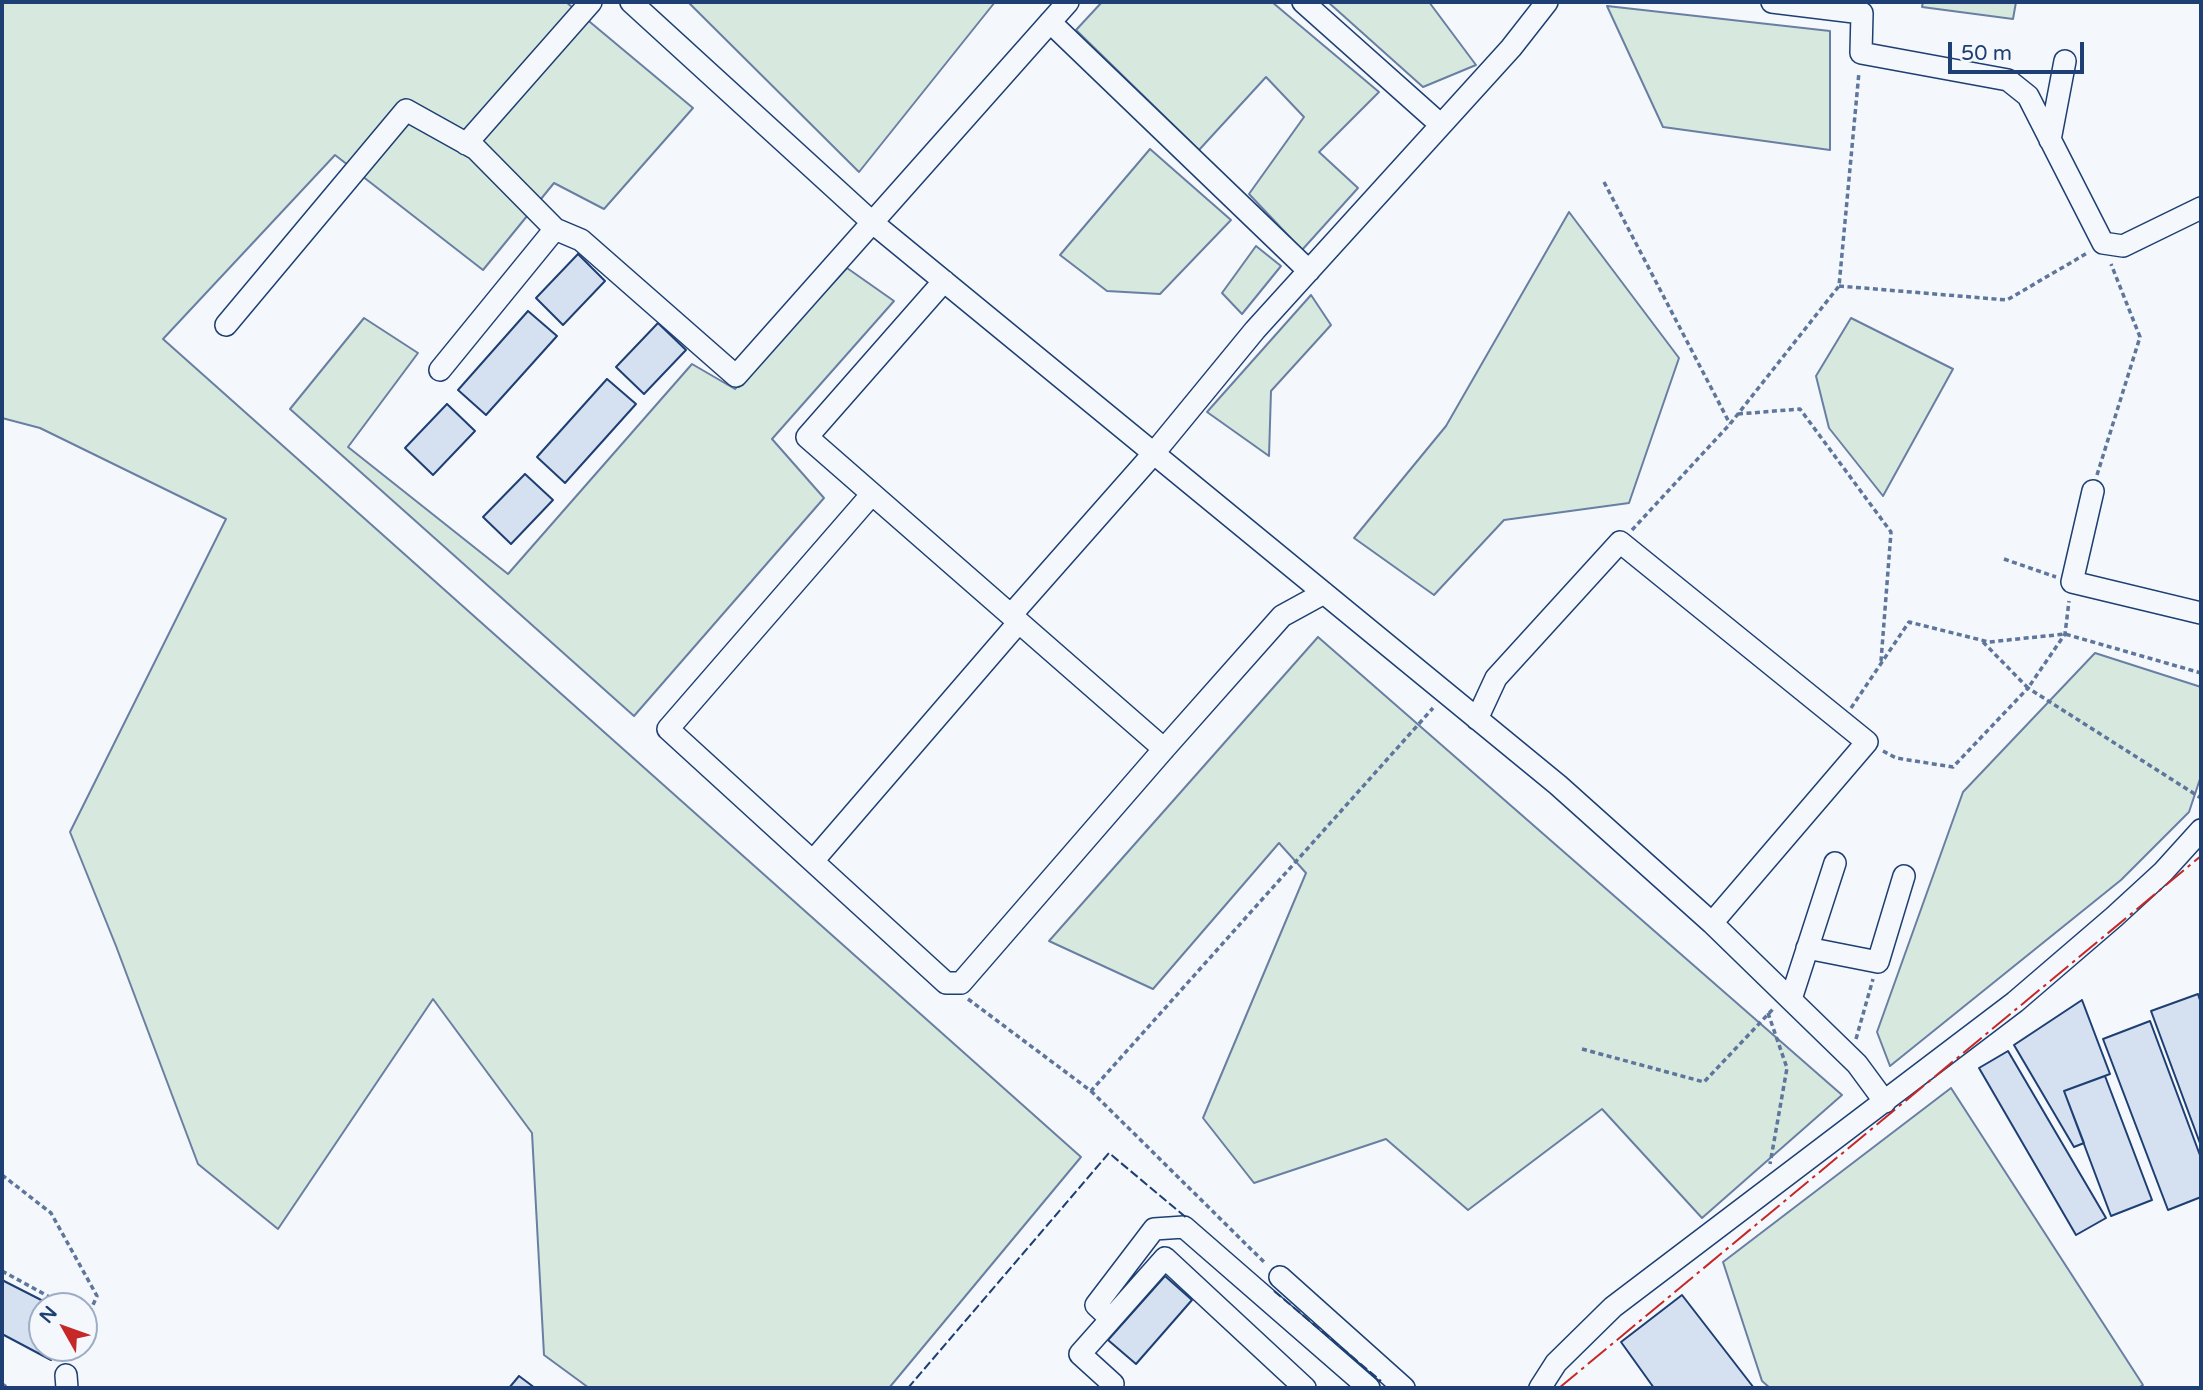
<!DOCTYPE html>
<html>
<head>
<meta charset="utf-8">
<style>
	body { margin:0 }
	#map { position:relative; width:2203px; height:1390px; overflow:hidden; background:#f4f7fb; font-family:"Varela Round",sans-serif }
	canvas { display:block }
	.frame { position:absolute; inset:0; border:4px solid #1d3f73; pointer-events:none }
	.north { position:absolute; left:28px; top:1292px; width:70px; height:70px; box-sizing:border-box; background:#f4f7fb; border:2px solid #9eadc5; border-radius:50%; rotate:310deg; font-size:19px; font-weight:700; line-height:28px; text-align:center; color:#1d3f73 }
	.north::after { content:''; display:block; margin:auto; width:24px; height:32px; background:#c62828; clip-path:polygon(50% 0,100% 100%,50% 72%,0 100%) }
	.scale { position:absolute; left:1948px; top:42px; width:136px; height:32px; box-sizing:border-box; border:4px solid #1d3f73; border-top:0; padding-left:9px; font-size:21px; line-height:24px; white-space:nowrap; color:#1d3f73; -webkit-text-stroke:5px #f4f7fb; paint-order:stroke }
</style>
</head>
<body>
<div id="map">
<canvas width="2203" height="1390"></canvas>
<div class="frame"></div>
<div class="north">N</div>
<div class="scale">50 m</div>
</div>
<script>
const ctx = document.querySelector('canvas').getContext('2d');
ctx.lineJoin = 'round';
function fillPath(path, color) { ctx.fillStyle = color; ctx.fill(path, 'evenodd'); }
const toPath = rows => new Path2D(rows.map(r => 'M' + r).join(''));
function stroke(path, color, width, dash) { ctx.strokeStyle = color; ctx.lineWidth = width; ctx.lineCap = dash ? 'butt' : 'round'; ctx.setLineDash(dash || []); ctx.stroke(path); }
const green = toPath([
	[2,2,566,2,693,108,604,209,554,183,483,270,335,155,163,339,1081,1157,889,1388,589,1388,544,1355,532,1133,433,999,278,1229,198,1164,116,946,70,832,226,519,40,428,2,418,2,2],
	[688,2,995,2,859,172,688,2],
	[1102,2,1272,2,1379,92,1319,152,1358,188,1302,250,1249,194,1304,117,1266,77,1199,150,1076,30,1102,2],
	[1328,2,1429,2,1476,65,1423,87,1328,2],
	[1923,2,2016,2,2013,19,1922,7,1923,2],
	[1607,6,1830,31,1830,150,1663,127,1607,6],
	[1150,149,1231,220,1160,294,1107,291,1060,255,1150,149],
	[1569,212,1679,358,1629,503,1504,520,1434,595,1354,538,1446,426,1569,212],
	[1256,246,1281,266,1242,314,1222,293,1256,246],
	[847,268,894,301,772,439,824,498,634,716,290,409,364,318,418,353,348,447,508,574,692,364,735,389,847,268],
	[1311,295,1331,325,1271,391,1269,456,1207,412,1311,295],
	[1851,318,1953,369,1883,496,1829,428,1816,376,1851,318],
	[1318,637,1842,1095,1702,1218,1602,1109,1468,1210,1386,1139,1254,1183,1203,1118,1306,873,1279,843,1153,989,1049,941,1318,637],
	[2095,653,2201,687,2201,776,2189,812,2121,880,1890,1066,1877,1032,1963,792,2095,653],
	[1951,1088,2143,1385,2138,1388,1770,1388,1762,1381,1723,1262,1951,1088]
]);
fillPath(green, '#d7e8df');
stroke(green, '#687fa3', 2);
const building = toPath([
	[578,254,605,281,563,325,536,298,578,254],
	[528,311,557,336,486,415,458,390,528,311],
	[658,323,686,350,644,394,616,367,658,323],
	[607,379,636,404,565,483,537,457,607,379],
	[447,404,475,431,433,475,405,448,447,404],
	[525,474,553,500,511,544,483,517,525,474],
	[2198,994,2201,1003,2201,1146,2151,1011,2198,994],
	[2082,1000,2110,1074,2064,1091,2084,1143,2074,1147,2014,1045,2082,1000],
	[2150,1021,2201,1158,2201,1197,2168,1210,2103,1039,2150,1021],
	[2008,1051,2106,1218,2076,1235,1979,1068,2008,1051],
	[2105,1076,2152,1200,2111,1216,2064,1091,2105,1076],
	[1165,1276,1192,1300,1136,1364,1108,1340,1165,1276],
	[2,1280,53,1306,42,1306,42,1348,58,1348,51,1360,2,1334,2,1280],
	[1682,1295,1754,1388,1654,1388,1621,1342,1682,1295],
	[519,1376,535,1388,509,1388,519,1376]
]);
fillPath(building, '#d5e0f0');
stroke(building, '#1d3f73', 2);
const minor = toPath([
	[631,2,873,223,1558,785,1712,923,1786,995,1857,1064,1885,1102],
	[1303,2,1441,125],
	[1772,2,1862,13,1861,53,2008,80,2028,96,2103,243,2123,246,2201,208],
	[1050,22,1309,271],
	[2050,140,2065,61],
	[466,144,591,2],
	[944,281,807,437,1164,749],
	[226,325,406,110,476,149,555,229],
	[440,370,555,229,581,240,736,376,1068,2],
	[2093,491,2072,582,2201,613],
	[872,494,668,729,946,983,961,983,1164,749,1282,616,1324,593],
	[1011,615,1154,453,1255,330,1511,48,1547,2],
	[1477,719,1496,678,1620,542,1867,742,1712,923],
	[813,861,1019,622],
	[1807,948,1878,962,1904,876],
	[1791,999,1835,863],
	[1280,1277,1404,1388],
	[1111,1319,1096,1305,1154,1229,1184,1227,1369,1388],
	[66,1375,67,1388],
	[1113,1384,1080,1354,1165,1258,1305,1388],
	[1540,1388,1556,1363,1613,1307,2015,1002,2114,917,2163,872,2201,830]
]);
stroke(minor, '#1d3f73', 24);
stroke(toPath([
	[1604,182,1730,424],
	[1839,286,2007,300,2089,252],
	[1738,414,1800,409,1891,532,1881,661],
	[2097,475,2140,337,2111,264],
	[1632,530,1730,424,1839,286,1859,72],
	[2004,559,2056,577],
	[1983,642,2028,688,2065,634,2069,601],
	[1851,708,1909,622,1989,642,2065,634,2201,673],
	[1883,751,1896,758,1953,767,2028,688,2201,798],
	[968,999,1091,1091,1433,708],
	[1768,1013,1787,1068,1770,1164],
	[1856,1039,1873,979],
	[1582,1049,1704,1082,1773,1009],
	[1091,1091,1266,1264],
	[2,1175,51,1213,97,1296,87,1318,84,1316],
	[2,1271,66,1306],
	[2,1384,8,1388]
]), '#5e769c', 3.5, [5, 3.5]);
stroke(minor, '#f4f7fb', 21);
stroke(toPath([
	[1274,1291,1381,1381],
	[908,1388,1109,1153,1188,1219]
]), '#1d3f73', 2, [9, 3.5]);
stroke(toPath([
	[1559,1388,2201,856]
]), '#c62828', 2, [24, 5, 3.5, 5]);
</script>
</body>
</html>
